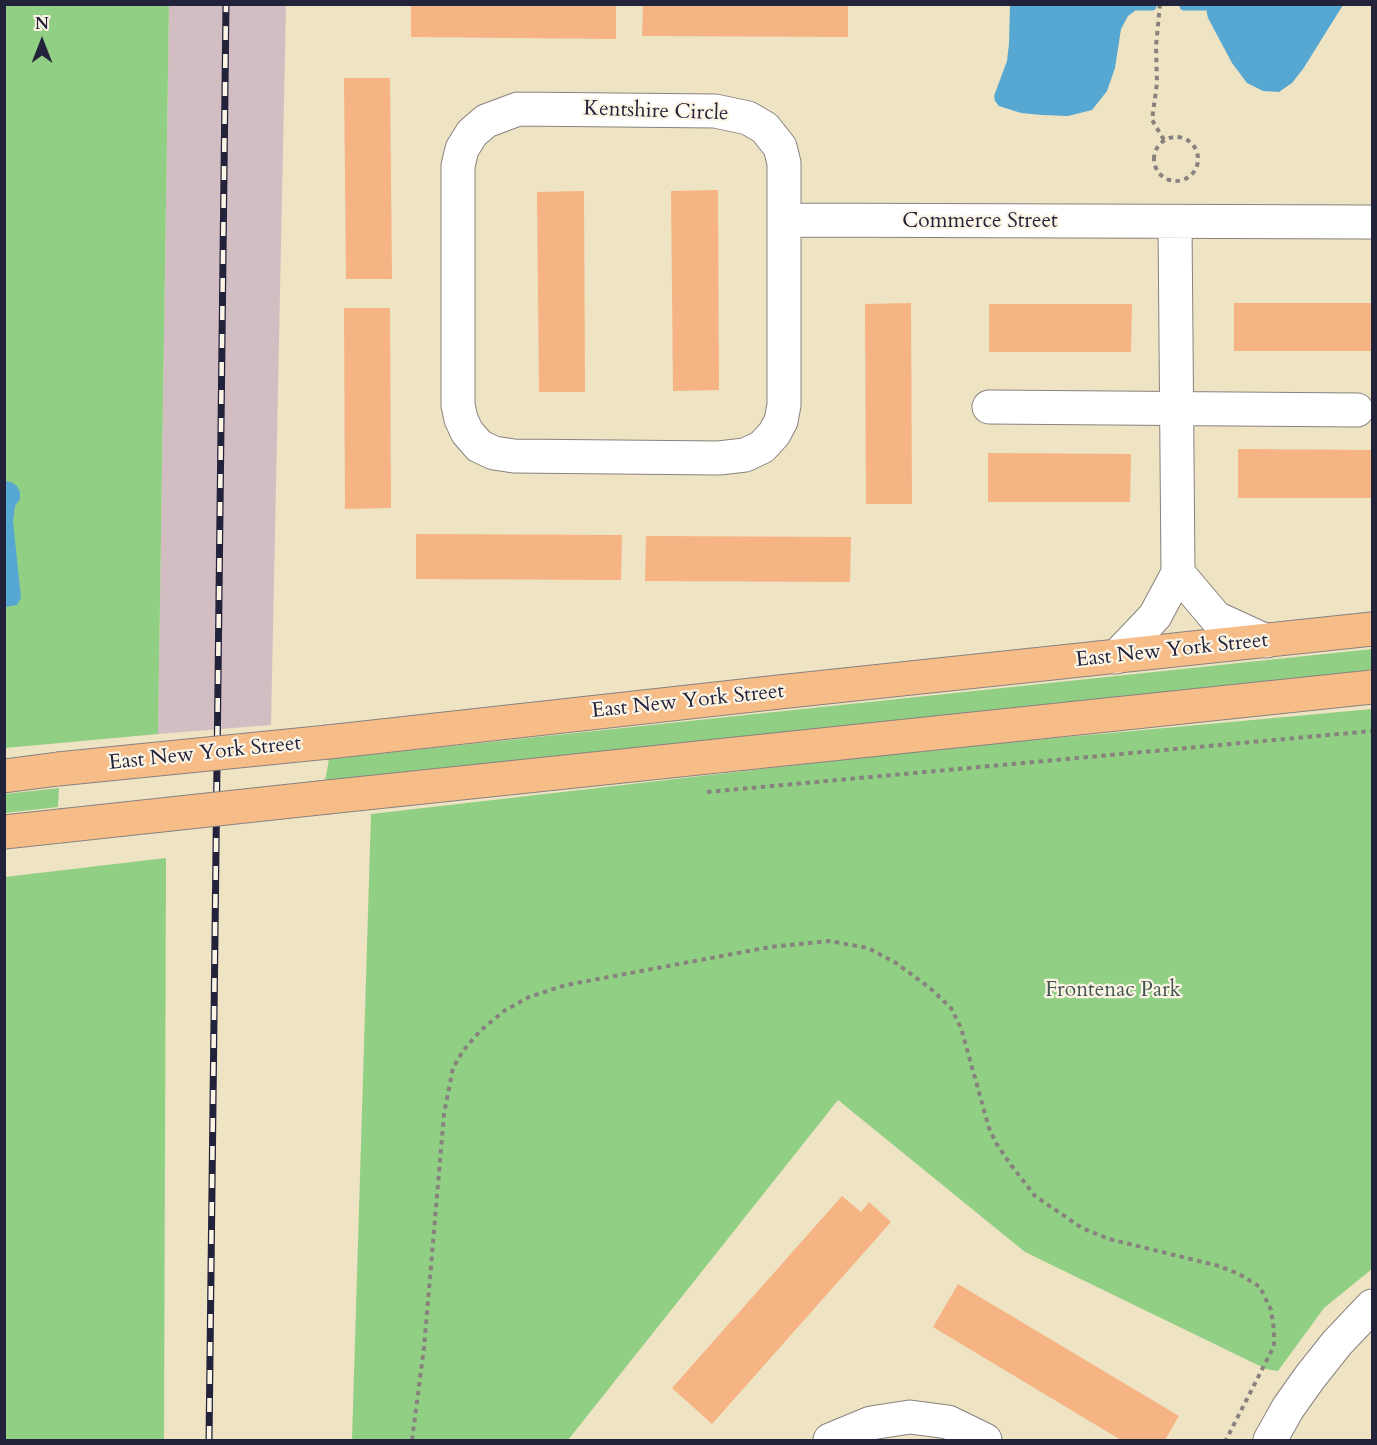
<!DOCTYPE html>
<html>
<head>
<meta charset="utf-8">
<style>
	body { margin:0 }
	#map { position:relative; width:1377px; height:1445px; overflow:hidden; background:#eee3c3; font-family:Cardo,serif }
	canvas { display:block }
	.frame { position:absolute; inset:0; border:6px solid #22223b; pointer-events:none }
	.north { position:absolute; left:12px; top:12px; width:60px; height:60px; -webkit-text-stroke:4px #fcf5e5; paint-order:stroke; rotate:0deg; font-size:16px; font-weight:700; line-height:24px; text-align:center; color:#22223b }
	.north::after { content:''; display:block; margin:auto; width:21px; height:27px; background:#22223b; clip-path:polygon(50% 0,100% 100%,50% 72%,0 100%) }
</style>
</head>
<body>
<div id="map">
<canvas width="1377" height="1445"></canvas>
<div class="frame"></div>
<div class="north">N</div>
</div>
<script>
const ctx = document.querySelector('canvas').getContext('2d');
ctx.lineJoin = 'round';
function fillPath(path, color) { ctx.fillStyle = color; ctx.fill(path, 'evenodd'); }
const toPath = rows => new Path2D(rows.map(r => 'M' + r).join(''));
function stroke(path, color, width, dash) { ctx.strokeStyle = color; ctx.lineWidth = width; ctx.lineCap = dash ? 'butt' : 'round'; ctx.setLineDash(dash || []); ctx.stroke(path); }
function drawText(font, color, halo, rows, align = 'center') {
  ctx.font = font + ' Cardo,serif'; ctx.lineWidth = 4.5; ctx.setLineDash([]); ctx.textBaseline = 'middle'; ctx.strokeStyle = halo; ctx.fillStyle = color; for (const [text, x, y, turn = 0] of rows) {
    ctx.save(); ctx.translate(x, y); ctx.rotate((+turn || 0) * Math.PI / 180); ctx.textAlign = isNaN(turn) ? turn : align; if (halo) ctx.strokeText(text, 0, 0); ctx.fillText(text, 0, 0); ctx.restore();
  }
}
fillPath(toPath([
	[169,5,286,5,271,725,158,734]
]), '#d2bec2');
fillPath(toPath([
	[5,5,169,5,158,734,5,748],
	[1372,649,1372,670,325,781,329,759],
	[1372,709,1372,1269,1324,1308,1278,1371,1266,1369,1025,1252,838,1100,568,1440,352,1440,371,814,936,749],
	[59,788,58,807,5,813,5,794],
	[166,858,164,1440,5,1440,5,877]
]), '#91cf84');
fillPath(toPath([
	[1205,4,1343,4,1343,5,1303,69,1292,83,1279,92,1263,91,1247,83,1232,63,1208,18],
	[1010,5,1134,5,1135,11,1128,16,1121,29,1115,68,1107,91,1092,110,1068,116,1042,115,1021,113,999,106,995,101,994,96,1007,61,1009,44],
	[5,481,11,482,17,486,20,492,20,499,15,506,13,521,21,598,17,605,5,607]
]), '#56a7d1');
stroke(toPath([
	[1135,6,1152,6],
	[1184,6,1204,6]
]), '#56a7d1', 9);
fillPath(toPath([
	[411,4,616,4,616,39,411,37],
	[643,4,848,4,848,37,642,36],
	[344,78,390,78,392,279,346,279],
	[718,190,719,390,673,391,671,191],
	[584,191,585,392,539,392,537,192],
	[911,303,912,504,866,504,865,304],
	[1234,303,1372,303,1372,351,1234,351],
	[989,304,1132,304,1131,352,989,352],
	[344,308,390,308,391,508,345,509],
	[1238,449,1372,450,1372,498,1238,498],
	[988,453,1131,454,1130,502,988,502],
	[416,534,622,535,621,580,416,579],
	[646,536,851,537,850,582,645,581],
	[842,1196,861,1212,869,1202,891,1222,712,1424,672,1388],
	[958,1284,1179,1416,1165,1440,1121,1440,933,1327]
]), '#f6b384');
const minor = toPath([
	[518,109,715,111,748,118,765,128,780,147,784,163,784,405,781,421,774,434,762,447,745,455,719,458,514,456,494,453,479,446,467,432,461,419,458,405,458,166,462,149,472,133,486,121,518,109],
	[784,220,1372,222],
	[989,407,1357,410],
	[1178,573,1216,618,1266,641],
	[1116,657,1155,616,1178,573,1175,222],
	[830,1440,871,1423,910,1417,948,1422,985,1440],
	[1270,1440,1288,1408,1310,1377,1337,1343,1372,1306]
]);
const major = toPath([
	[328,742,779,692,1372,629],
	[4,776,58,769],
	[328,797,1372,687],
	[4,832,60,826]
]);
stroke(minor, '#88827f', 35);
stroke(major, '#88827f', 35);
stroke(toPath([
	[1160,4,1156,46,1157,83,1152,120,1164,140],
	'1154 159a22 22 0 1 1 44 0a22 22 0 1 1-44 0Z',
	[707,792,1372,731],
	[412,1440,424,1348,444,1114,453,1068,463,1051,481,1030,504,1011,529,997,566,985,770,947,829,941,868,948,896,963,930,988,951,1008,961,1028,989,1128,996,1143,1011,1165,1035,1196,1082,1228,1109,1239,1219,1266,1239,1274,1260,1287,1271,1310,1274,1330,1274,1346,1226,1440]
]), '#88827f', 4, [4.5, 4.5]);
stroke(minor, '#fff', 33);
stroke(major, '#f7bd88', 33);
const rail = toPath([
	[209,1440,226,4]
]);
stroke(rail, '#22223b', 7);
stroke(rail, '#fcf5e5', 4.5, [14]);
const majorBridge = toPath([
	[58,769,328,742],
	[60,826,328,797]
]);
stroke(majorBridge, '#88827f', 35, []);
stroke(majorBridge, '#f7bd88', 33);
drawText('21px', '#22223b', '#fcf5e5', [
	["Kentshire Circle",656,112,2],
	["Commerce Street",980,222],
	["East New York Street",1172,651,-6],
	["East New York Street",688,702,-6],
	["East New York Street",205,754,-6]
]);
drawText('21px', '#435651', '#fcf5e5', [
	["Frontenac Park",1113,991]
]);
</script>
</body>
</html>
